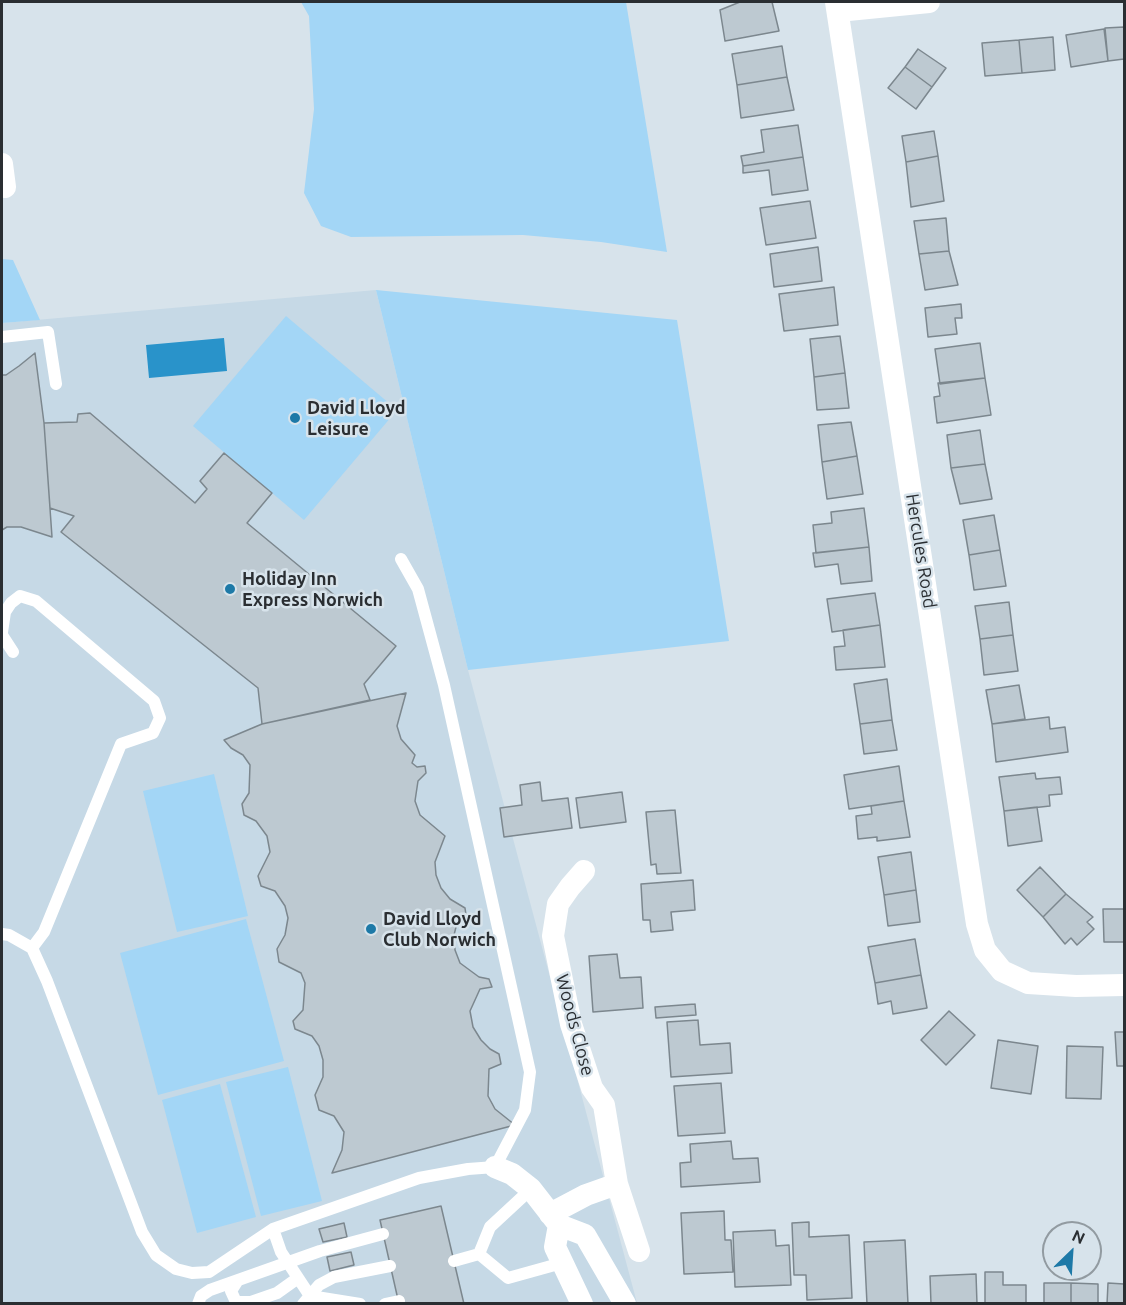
<!DOCTYPE html>
<html>
<head>
<meta charset="utf-8">
<style>
	body { margin:0 }
	#map { position:relative; width:1126px; height:1305px; overflow:hidden; background:#d7e3eb; font-family:Ubuntu,sans-serif }
	canvas { display:block }
	.frame { position:absolute; inset:0; border:3px solid #2a2e32; pointer-events:none }
	.north { position:absolute; left:1042px; top:1221px; width:60px; height:60px; box-sizing:border-box; background:#d7e3eb; border:2px solid #929ba1; border-radius:50%; rotate:25deg; font-size:16px; font-weight:700; line-height:24px; text-align:center; color:#2a2e32 }
	.north::after { content:''; display:block; margin:auto; width:21px; height:27px; background:#1d79a7; clip-path:polygon(50% 0,100% 100%,50% 72%,0 100%) }
</style>
</head>
<body>
<div id="map">
<canvas width="1126" height="1305"></canvas>
<div class="frame"></div>
<div class="north">N</div>
</div>
<script>
const ctx = document.querySelector('canvas').getContext('2d');
ctx.lineJoin = 'round';
function fillPath(path, color) { ctx.fillStyle = color; ctx.fill(path, 'evenodd'); }
const toPath = rows => new Path2D(rows.map(r => 'M' + r).join(''));
function stroke(path, color, width, dash) { ctx.strokeStyle = color; ctx.lineWidth = width; ctx.lineCap = dash ? 'butt' : 'round'; ctx.setLineDash(dash || []); ctx.stroke(path); }
function drawText(font, color, halo, rows, align = 'center') {
  ctx.font = font + ' Ubuntu,sans-serif'; ctx.lineWidth = 5; ctx.setLineDash([]); ctx.textBaseline = 'middle'; ctx.strokeStyle = halo; ctx.fillStyle = color; for (const [text, x, y, turn = 0] of rows) {
    ctx.save(); ctx.translate(x, y); ctx.rotate((+turn || 0) * Math.PI / 180); ctx.textAlign = isNaN(turn) ? turn : align; if (halo) ctx.strokeText(text, 0, 0); ctx.fillText(text, 0, 0); ctx.restore();
  }
}
fillPath(toPath([
	[376,290,468,670,637,1303,2,1304,2,323]
]), '#c6d9e6');
fillPath(toPath([
	[301,2,626,2,667,252,601,242,523,235,351,237,321,226,304,193,314,109,309,16],
	[2,259,13,260,40,320,2,323],
	[376,290,677,320,729,641,468,670],
	[286,316,397,410,304,520,193,426],
	[214,774,248,916,177,932,143,791],
	[246,919,284,1061,158,1095,120,953],
	[288,1067,322,1201,261,1216,226,1082],
	[220,1084,256,1217,197,1233,162,1100]
]), '#a3d6f6');
fillPath(toPath([
	[224,338,227,371,149,378,146,345]
]), '#2993ca');
const building = toPath([
	[740,2,772,2,779,31,725,41,720,10,740,2],
	[1124,27,1124,59,1108,61,1105,28,1124,27],
	[1104,29,1108,61,1071,67,1066,35,1104,29],
	[1053,37,1055,70,1022,73,1019,40,1053,37],
	[1019,40,1022,73,985,76,982,43,1019,40],
	[782,46,787,77,737,85,732,54,782,46],
	[918,49,946,68,932,87,905,67,918,49],
	[905,67,932,87,916,109,888,88,905,67],
	[787,77,794,110,741,118,737,85,787,77],
	[798,125,803,157,743,166,741,156,764,152,761,130,798,125],
	[934,131,938,156,906,162,902,136,934,131],
	[938,156,944,201,911,207,906,162,938,156],
	[803,157,808,190,772,195,769,170,743,173,743,166,803,157],
	[810,201,816,238,766,245,760,208,810,201],
	[946,218,949,251,919,254,914,221,946,218],
	[818,247,822,281,774,287,770,254,818,247],
	[949,251,958,285,925,290,919,254,949,251],
	[834,287,838,325,784,331,779,294,834,287],
	[961,304,962,318,955,318,957,334,928,337,925,308,961,304],
	[840,336,845,373,814,377,810,339,840,336],
	[980,343,985,378,940,384,935,349,980,343],
	[35,353,44,423,52,537,21,527,7,527,2,530,2,375,6,375,19,366,35,353],
	[845,373,849,408,817,410,814,377,845,373],
	[985,378,991,415,937,423,934,397,940,396,938,383,985,378],
	[90,413,195,503,207,489,200,481,224,453,272,493,247,523,396,646,364,684,370,700,262,724,258,688,61,532,74,516,50,508,44,423,77,422,78,414,90,413],
	[851,422,857,456,822,462,818,425,851,422],
	[980,430,985,464,951,468,947,435,980,430],
	[857,456,863,494,827,499,822,462,857,456],
	[985,464,992,499,960,504,951,468,985,464],
	[864,508,869,547,816,553,813,525,832,523,831,512,864,508],
	[994,515,1000,550,969,555,963,520,994,515],
	[869,547,872,581,841,584,838,564,815,567,813,553,869,547],
	[1000,550,1006,586,974,590,969,555,1000,550],
	[875,593,880,625,832,632,827,599,875,593],
	[1009,602,1013,635,980,639,975,606,1009,602],
	[880,625,885,667,836,670,834,647,845,646,843,630,880,625],
	[1013,635,1018,671,984,675,980,639,1013,635],
	[887,679,892,720,860,724,854,684,887,679],
	[1019,685,1025,719,992,724,986,690,1019,685],
	[406,693,397,726,401,739,415,755,412,763,417,767,425,766,426,773,418,781,415,801,420,815,445,836,435,862,436,875,441,888,450,899,465,908,466,915,457,923,454,935,455,950,460,963,479,977,489,979,492,987,480,989,470,1011,473,1027,481,1040,490,1049,499,1054,501,1064,489,1069,488,1096,495,1109,515,1125,332,1173,342,1150,344,1132,334,1116,319,1110,315,1095,323,1077,323,1060,319,1046,312,1036,295,1029,293,1021,303,1010,305,983,301,973,279,962,277,949,285,935,288,918,285,906,275,891,261,886,258,876,270,852,267,836,256,821,244,815,242,804,249,793,250,765,243,755,231,748,224,740,262,724,406,693],
	[1049,717,1050,729,1065,727,1068,752,996,762,992,724,1049,717],
	[892,720,897,750,864,754,860,724,892,720],
	[899,766,904,801,849,809,844,775,899,766],
	[1035,773,1036,779,1060,777,1062,794,1049,795,1050,806,1004,811,999,777,1035,773],
	[540,782,542,801,568,798,572,828,504,837,500,808,522,805,520,785,540,782],
	[622,792,626,822,580,828,576,798,622,792],
	[904,801,910,837,877,841,877,837,858,839,856,816,872,814,871,806,904,801],
	[1037,807,1042,841,1008,846,1004,811,1037,807],
	[675,810,681,873,657,874,656,864,651,865,646,812,675,810],
	[911,852,916,890,884,895,878,857,911,852],
	[1040,867,1066,894,1043,917,1017,890,1040,867],
	[693,880,695,910,671,912,673,930,651,932,650,920,643,920,641,884,693,880],
	[916,890,920,922,888,926,884,895,916,890],
	[1066,894,1093,917,1087,922,1094,929,1077,945,1071,938,1065,944,1043,917,1066,894],
	[1103,909,1124,909,1124,942,1104,942,1103,909],
	[915,939,921,975,875,983,868,947,915,939],
	[617,954,620,978,641,977,643,1008,593,1012,589,956,617,954],
	[921,975,927,1008,893,1014,891,1001,878,1004,875,983,921,975],
	[695,1004,696,1015,656,1018,655,1007,695,1004],
	[949,1011,975,1035,946,1065,921,1040,949,1011],
	[698,1020,700,1045,730,1043,732,1073,671,1077,667,1022,698,1020],
	[1115,1032,1124,1032,1124,1066,1117,1066,1115,1032],
	[998,1040,1038,1046,1031,1094,991,1088,998,1040],
	[1067,1046,1103,1047,1101,1099,1066,1098,1067,1046],
	[721,1083,725,1133,678,1136,674,1086,721,1083],
	[731,1141,733,1159,758,1158,760,1182,681,1187,680,1163,691,1162,690,1144,731,1141],
	[441,1206,464,1304,399,1304,380,1220,441,1206],
	[724,1211,725,1240,731,1240,733,1272,684,1274,681,1213,724,1211],
	[809,1222,809,1237,849,1235,852,1298,807,1300,806,1275,794,1275,792,1223,809,1222],
	[344,1223,347,1237,323,1242,319,1229,344,1223],
	[775,1230,776,1246,789,1245,791,1285,735,1287,733,1232,775,1230],
	[905,1240,908,1304,867,1304,864,1242,905,1240],
	[351,1252,354,1265,330,1271,327,1257,351,1252],
	[985,1272,1003,1272,1003,1285,1026,1285,1026,1304,985,1304,985,1272],
	[976,1274,977,1304,931,1304,930,1276,976,1274],
	[1044,1283,1071,1283,1071,1304,1044,1304,1044,1283],
	[1071,1283,1098,1284,1098,1304,1071,1304,1071,1283],
	[1108,1283,1124,1284,1124,1304,1107,1304,1108,1283]
]);
fillPath(building, '#bdc9d1');
stroke(building, '#7c878e', 1.5);
stroke(toPath([
	[2,337,48,332,56,384],
	[2,632,5,612,11,603,20,596,36,601,154,701,160,718,153,733,121,744,44,932,32,948],
	[2,635,13,652],
	[2,934,9,935,32,948,47,981,142,1232,156,1255,176,1269,192,1273,209,1272,273,1229,419,1178,468,1169,495,1167,525,1110,530,1072,444,685,418,589,401,559],
	[273,1229,281,1252,310,1296,360,1304],
	[479,1254,508,1278,562,1263],
	[479,1254,490,1227,531,1189],
	[454,1261,479,1254],
	[238,1280,231,1291,236,1302,251,1302,277,1293,298,1278],
	[198,1304,201,1296,210,1290,320,1251,383,1234],
	[303,1304,319,1285,334,1277,390,1266],
	[385,1304,399,1301]
]), '#fff', 12);
stroke(toPath([
	[836,2,977,924,985,950,1002,971,1028,983,1076,986,1124,985],
	[838,11,929,2],
	[2,164,5,187],
	[495,1167,512,1174,531,1189,559,1225,585,1235,625,1304],
	[617,1184,639,1251],
	[550,1214,586,1195,617,1184,604,1105,592,1088,571,1024,553,936,558,904,570,887,584,871],
	[559,1225,555,1247,582,1304]
]), '#fff', 22);
for (const [x, y, r, color] of [
	[295,418,6,"#1d79a7"],
	[230,589,6,"#1d79a7"],
	[371,929,6,"#1d79a7"]
]) { const dot = new Path2D(); dot.arc(x, y, r, 0, 2 * Math.PI); ctx.fillStyle = color; ctx.fill(dot); stroke(dot, '#d7e3eb', 2); }
drawText('bold 18px', '#2a2e32', '#d7e3eb', [
	["David Lloyd",307,408],
	["Leisure",307,429],
	["Holiday Inn",242,579],
	["Express Norwich",242,600],
	["David Lloyd",383,919],
	["Club Norwich",383,940]
], 'left');
drawText('18px', '#2a2e32', '#d7e3eb', [
	["Hercules Road",921,551,81],
	["Woods Close",575,1025,75]
]);
</script>
</body>
</html>
